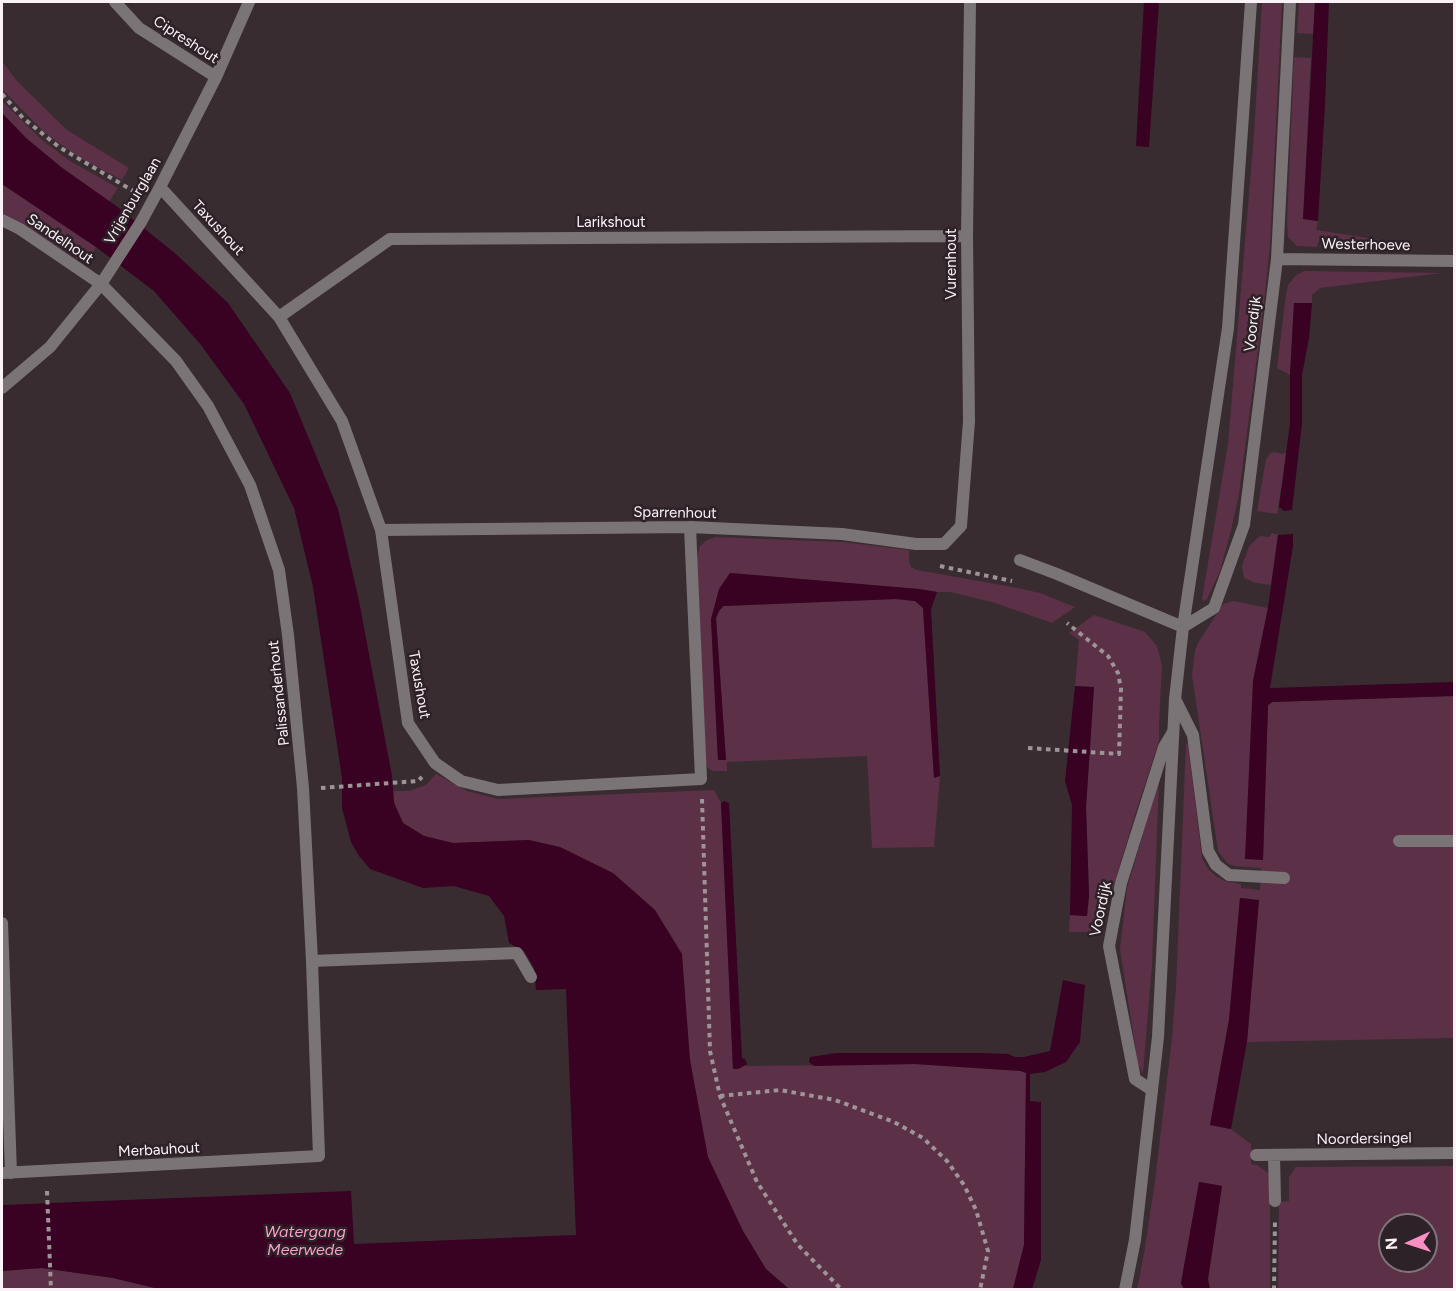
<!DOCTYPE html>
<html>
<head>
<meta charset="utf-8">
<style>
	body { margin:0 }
	#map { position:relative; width:1456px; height:1291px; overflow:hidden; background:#382c31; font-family:Figtree,sans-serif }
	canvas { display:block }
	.frame { position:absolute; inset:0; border:3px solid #faf2f6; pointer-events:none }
	.north { position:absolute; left:1378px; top:1213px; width:60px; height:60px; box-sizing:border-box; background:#2d2227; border:2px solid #7f757a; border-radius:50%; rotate:267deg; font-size:16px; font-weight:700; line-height:24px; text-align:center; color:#faf2f6 }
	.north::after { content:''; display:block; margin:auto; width:21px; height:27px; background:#fb8fc4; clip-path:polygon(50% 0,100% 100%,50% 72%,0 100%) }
</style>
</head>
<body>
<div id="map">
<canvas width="1456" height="1291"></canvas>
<div class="frame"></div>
<div class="north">N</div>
</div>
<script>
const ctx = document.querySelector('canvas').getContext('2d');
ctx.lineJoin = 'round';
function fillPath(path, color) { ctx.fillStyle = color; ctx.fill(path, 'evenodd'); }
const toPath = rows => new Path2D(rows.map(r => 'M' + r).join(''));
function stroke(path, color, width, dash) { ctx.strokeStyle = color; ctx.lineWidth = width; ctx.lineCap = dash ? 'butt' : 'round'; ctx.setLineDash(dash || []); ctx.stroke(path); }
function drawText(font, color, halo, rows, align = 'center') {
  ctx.font = font + ' Figtree,sans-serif'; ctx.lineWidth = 5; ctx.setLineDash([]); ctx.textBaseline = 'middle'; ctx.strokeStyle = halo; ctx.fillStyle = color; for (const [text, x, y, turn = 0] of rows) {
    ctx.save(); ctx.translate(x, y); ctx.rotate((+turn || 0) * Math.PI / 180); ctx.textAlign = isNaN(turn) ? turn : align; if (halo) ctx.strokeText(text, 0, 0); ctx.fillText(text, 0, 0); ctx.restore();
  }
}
fillPath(toPath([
	[1262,2,1282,2,1270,246,1264,303,1239,494,1231,530,1220,571,1207,599,1204,601,1202,599,1228,444,1254,135],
	[1299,2,1315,2,1313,34,1297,33],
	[1294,57,1311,58,1303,219,1318,221,1316,230,1387,241,1319,240,1317,247,1297,246,1288,237,1287,221],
	[2,61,17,81,67,130,129,168,122,180,80,158,44,132,2,89],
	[2,101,43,141,70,161,118,188,109,202,61,167,26,138,2,113],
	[2,184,96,247,87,265,28,228,2,213],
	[1304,271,1442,273,1320,288,1312,295,1312,303,1294,303,1290,375,1277,368,1286,294,1288,285,1295,276],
	[1274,452,1283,454,1287,452,1277,514,1257,511,1266,459,1270,454],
	[1272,533,1278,535,1271,585,1256,583,1244,578,1242,566,1249,546,1260,536,1269,537],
	[716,537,842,542,909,550,909,561,911,567,917,570,1018,588,1040,593,1075,607,1052,623,992,602,950,592,937,592,919,589,730,573,711,619,718,760,726,760,716,617,719,611,724,606,896,599,915,601,923,608,934,777,940,776,934,847,872,848,867,756,727,762,727,771,713,771,708,768,706,764,697,556,700,546,707,540],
	[1233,601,1268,608,1253,681,1263,859,1268,706,1272,702,1454,696,1454,1038,1247,1042,1259,900,1240,898,1229,1020,1210,1125,1231,1129,1251,1144,1251,1164,1257,1165,1268,1173,1270,1181,1270,1289,1210,1289,1208,1279,1222,1186,1200,1182,1181,1283,1184,1289,1137,1290,1144,1254,1155,1181,1172,1038,1176,987,1186,743,1188,744,1202,858,1208,869,1217,877,1225,881,1241,884,1241,888,1260,890,1261,868,1235,866,1228,864,1218,851,1192,675,1195,651,1198,643,1223,604],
	[1094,615,1145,632,1157,646,1162,666,1159,723,1159,741,1135,815,1108,905,1107,913,1100,926,1088,932,1069,932,1070,915,1087,916,1089,895,1086,807,1094,688,1075,686,1079,640,1069,633],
	[436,774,467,791,498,799,714,790,721,803,733,1069,738,1069,744,1066,915,1064,1021,1071,1026,1073,1024,1245,1013,1289,789,1289,766,1269,743,1231,707,1157,690,1060,529,840,453,843,424,836,403,823,394,803,393,791,409,791,426,785],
	[1159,780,1152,965,1143,1073,1138,1065,1120,949,1127,888],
	[1454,1166,1454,1289,1278,1290,1279,1202,1289,1201,1289,1177,1296,1167],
	[1390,1225,1426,1225,1426,1261,1390,1261],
	[42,1268,113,1278,159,1289,2,1290,2,1271]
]), '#5c3046');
fillPath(toPath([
	[1144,2,1159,2,1149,147,1136,146],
	[1315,2,1329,2,1325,104,1318,221,1303,219],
	[2,113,26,138,61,167,119,208,177,255,228,303,290,393,338,509,359,601,392,776,394,803,403,823,424,836,453,843,529,840,560,847,613,873,655,910,682,954,690,1060,708,1157,743,1231,766,1269,789,1289,159,1289,113,1278,42,1268,2,1271,2,1205,351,1191,354,1244,576,1235,566,989,536,990,534,968,524,951,509,943,504,916,489,896,454,886,423,888,370,869,359,856,351,842,342,808,342,778,313,587,294,508,244,404,201,345,154,291,96,247,2,184],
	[1294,303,1312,303,1309,338,1302,375,1302,423,1292,510,1284,511,1279,507,1290,423,1290,375],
	[1293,534,1293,546,1270,688,1454,682,1454,696,1272,702,1268,705,1263,860,1245,859,1253,681,1268,608,1278,535],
	[730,573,919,589,937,592,931,609,940,776,934,778,923,608,915,601,896,599,723,606,719,611,716,618,726,760,718,760,711,619,719,589],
	[1075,686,1094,687,1086,807,1089,895,1087,916,1070,915,1072,805,1065,781],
	[724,801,729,803,742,1058,745,1059,747,1064,738,1069,733,1069,721,803],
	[1240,898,1259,900,1247,1042,1231,1129,1210,1125,1229,1020],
	[1063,980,1085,985,1080,1042,1066,1062,1045,1072,1030,1074,1030,1101,1041,1102,1041,1260,1032,1289,1013,1289,1024,1245,1026,1073,1021,1071,915,1064,814,1066,809,1062,810,1057,836,1053,983,1053,1008,1054,1015,1057,1024,1057,1050,1051],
	[1199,1182,1222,1186,1208,1279,1210,1289,1184,1289,1181,1283]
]), '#390122');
stroke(toPath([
	[2,94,23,118,59,147,135,192],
	[940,566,1012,581],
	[1028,748,1119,754,1121,689,1118,673,1108,656,1067,623],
	[321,788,418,781,422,777],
	[702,799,710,1051,720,1096,757,1182,798,1245,842,1290],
	[720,1096,780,1090,835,1100,894,1122,923,1138,947,1161,964,1185,976,1210,988,1251,980,1290],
	[47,1191,51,1290],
	[1274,1290,1275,1221]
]), '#9d9498', 4, [4.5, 4.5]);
stroke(toPath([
	[1175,699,1193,735,1208,851,1216,865,1229,875,1284,878],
	[1399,841,1454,841],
	[312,961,517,953,531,977],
	[1152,1090,1135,1079,1109,946,1121,883,1164,747,1173,732]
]), '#7b7477', 12);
stroke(toPath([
	[115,2,139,28,216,77],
	[160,187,279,317,342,421,381,530,408,723,435,763,461,781,498,790,701,779,690,527],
	[2,220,20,229,101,284,176,361,208,406,250,485,279,570,288,635,303,788,312,961,319,1156,2,1173],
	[1277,259,1454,261],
	[279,317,390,239,967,236],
	[2,388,50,347,101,284,141,222,160,187,216,77,249,2],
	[381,530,690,527,842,534,916,544,944,544,961,526,969,421,967,236,970,2],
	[1020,560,1057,574,1183,627,1214,608,1244,525,1277,259,1290,2],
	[2,923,11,1173],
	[1256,1155,1454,1153],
	[1274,1155,1275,1201],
	[1125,1290,1135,1240,1158,1037,1175,699,1183,627,1228,328,1251,2]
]), '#7b7477', 12);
drawText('15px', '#faf2f6', '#2d2227', [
	["Cipreshout",186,40,33],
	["Vrijenburglaan",133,201,-60],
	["Larikshout",611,223],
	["Taxushout",218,228,47],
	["Sandelhout",60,239,34],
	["Westerhoeve",1366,245,1],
	["Vurenhout",952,264,-90],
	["Voordijk",1253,324,-83],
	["Sparrenhout",675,513,1],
	["Taxushout",419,685,80],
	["Palissanderhout",279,693,-96],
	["Voordijk",1101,909,-78],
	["Noordersingel",1364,1139,-1],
	["Merbauhout",159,1150,-3]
]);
drawText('italic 16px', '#fd9fcc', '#2d2227', [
	["Watergang",305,1232],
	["Meerwede",305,1250]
]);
</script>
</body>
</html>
